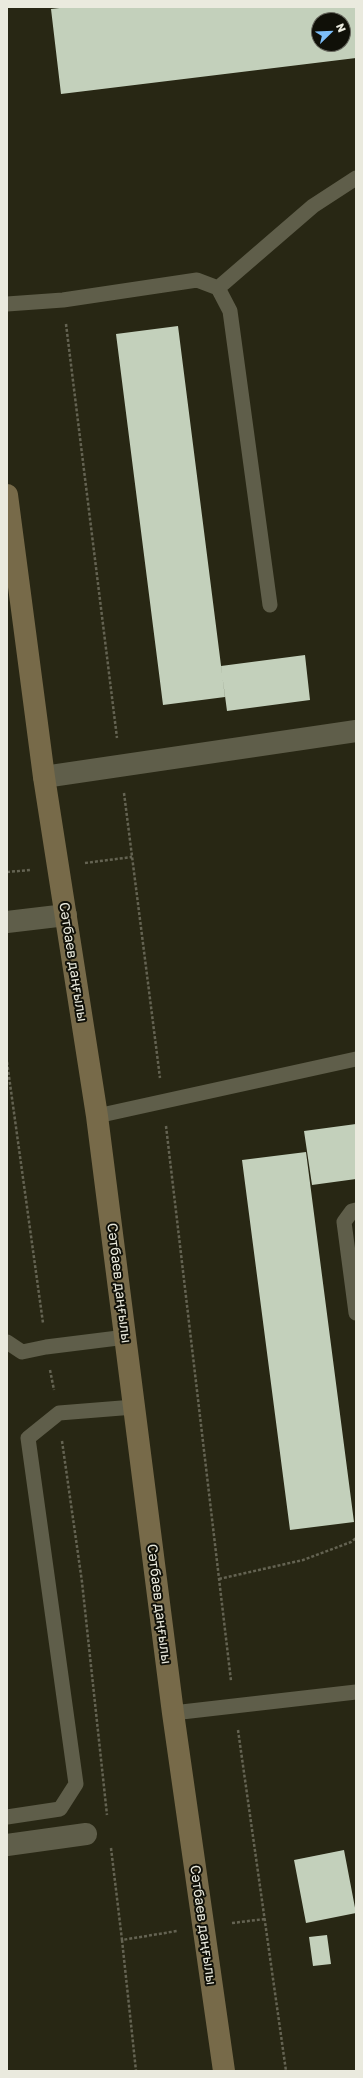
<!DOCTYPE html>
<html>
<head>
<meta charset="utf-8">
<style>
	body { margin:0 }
	#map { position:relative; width:363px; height:2078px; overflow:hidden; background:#282714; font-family:"Golos Text",sans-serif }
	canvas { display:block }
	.frame { position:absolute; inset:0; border:8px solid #eaeade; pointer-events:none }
	.north { position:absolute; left:311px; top:12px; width:40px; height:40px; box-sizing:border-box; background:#101008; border:1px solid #67675e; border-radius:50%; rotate:67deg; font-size:11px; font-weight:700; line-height:16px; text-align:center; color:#eaeade }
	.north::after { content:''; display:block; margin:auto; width:14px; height:18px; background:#7cbef9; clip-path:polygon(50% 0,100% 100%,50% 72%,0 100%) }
</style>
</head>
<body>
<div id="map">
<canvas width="363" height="2078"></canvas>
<div class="frame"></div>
<div class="north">N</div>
</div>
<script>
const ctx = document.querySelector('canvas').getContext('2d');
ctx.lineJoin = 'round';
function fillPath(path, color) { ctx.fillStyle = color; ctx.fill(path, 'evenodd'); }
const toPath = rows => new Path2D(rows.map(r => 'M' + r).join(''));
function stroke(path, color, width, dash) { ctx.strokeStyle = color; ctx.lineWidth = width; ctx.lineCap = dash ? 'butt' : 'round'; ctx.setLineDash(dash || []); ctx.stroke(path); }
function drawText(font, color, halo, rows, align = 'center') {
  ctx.font = font + ' "Golos Text",sans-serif'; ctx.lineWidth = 4; ctx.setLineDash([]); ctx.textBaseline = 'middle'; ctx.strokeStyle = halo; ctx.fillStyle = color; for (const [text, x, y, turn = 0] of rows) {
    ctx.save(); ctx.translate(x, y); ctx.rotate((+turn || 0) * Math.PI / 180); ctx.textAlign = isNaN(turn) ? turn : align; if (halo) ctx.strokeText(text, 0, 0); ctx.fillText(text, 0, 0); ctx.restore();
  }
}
fillPath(toPath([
	[68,7,356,7,356,58,61,94,51,9],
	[319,20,343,20,343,44,319,44],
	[178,326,225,697,163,705,116,334],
	[305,655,310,700,227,711,221,666],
	[356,1124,356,1179,312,1185,304,1131],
	[306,1152,354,1522,290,1530,242,1160],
	[344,1850,356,1913,306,1923,294,1860],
	[327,1935,331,1964,313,1966,309,1937]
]), '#c3d0bb');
stroke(toPath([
	[66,324,117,738],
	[124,793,160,1078],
	[85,863,132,857],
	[7,872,30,870],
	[7,1062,43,1323],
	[166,1126,231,1681],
	[50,1370,54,1390],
	[62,1441,82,1582,107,1815],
	[219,1579,303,1560,351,1542,356,1538],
	[238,1730,286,2071],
	[111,1848,122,1940,177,1931],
	[232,1923,265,1919],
	[122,1940,136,2071]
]), '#646352', 2.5, [3, 2]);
stroke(toPath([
	[218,288,313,206,356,178],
	[7,304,63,300,197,280,218,288,230,311,270,605],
	[97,1116,356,1059],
	[356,1210,352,1211,344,1222,356,1313],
	[7,1342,22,1352,46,1347,126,1337],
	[173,1713,356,1692],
	[7,1817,60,1809,76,1784,28,1438,59,1413,134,1407]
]), '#5f5e4a', 15);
stroke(toPath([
	[44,777,356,731],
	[7,922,66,915],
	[7,1845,86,1834]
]), '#5f5e4a', 22);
stroke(toPath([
	[7,495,44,777,97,1116,173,1713,224,2071]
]), '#776a49', 22);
drawText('14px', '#eaeade', '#101008', [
	["Сәтбаев даңғылы",73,962,81],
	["Сәтбаев даңғылы",119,1283,83],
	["Сәтбаев даңғылы",159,1604,83],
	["Сәтбаев даңғылы",203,1925,82]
]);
</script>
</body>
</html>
